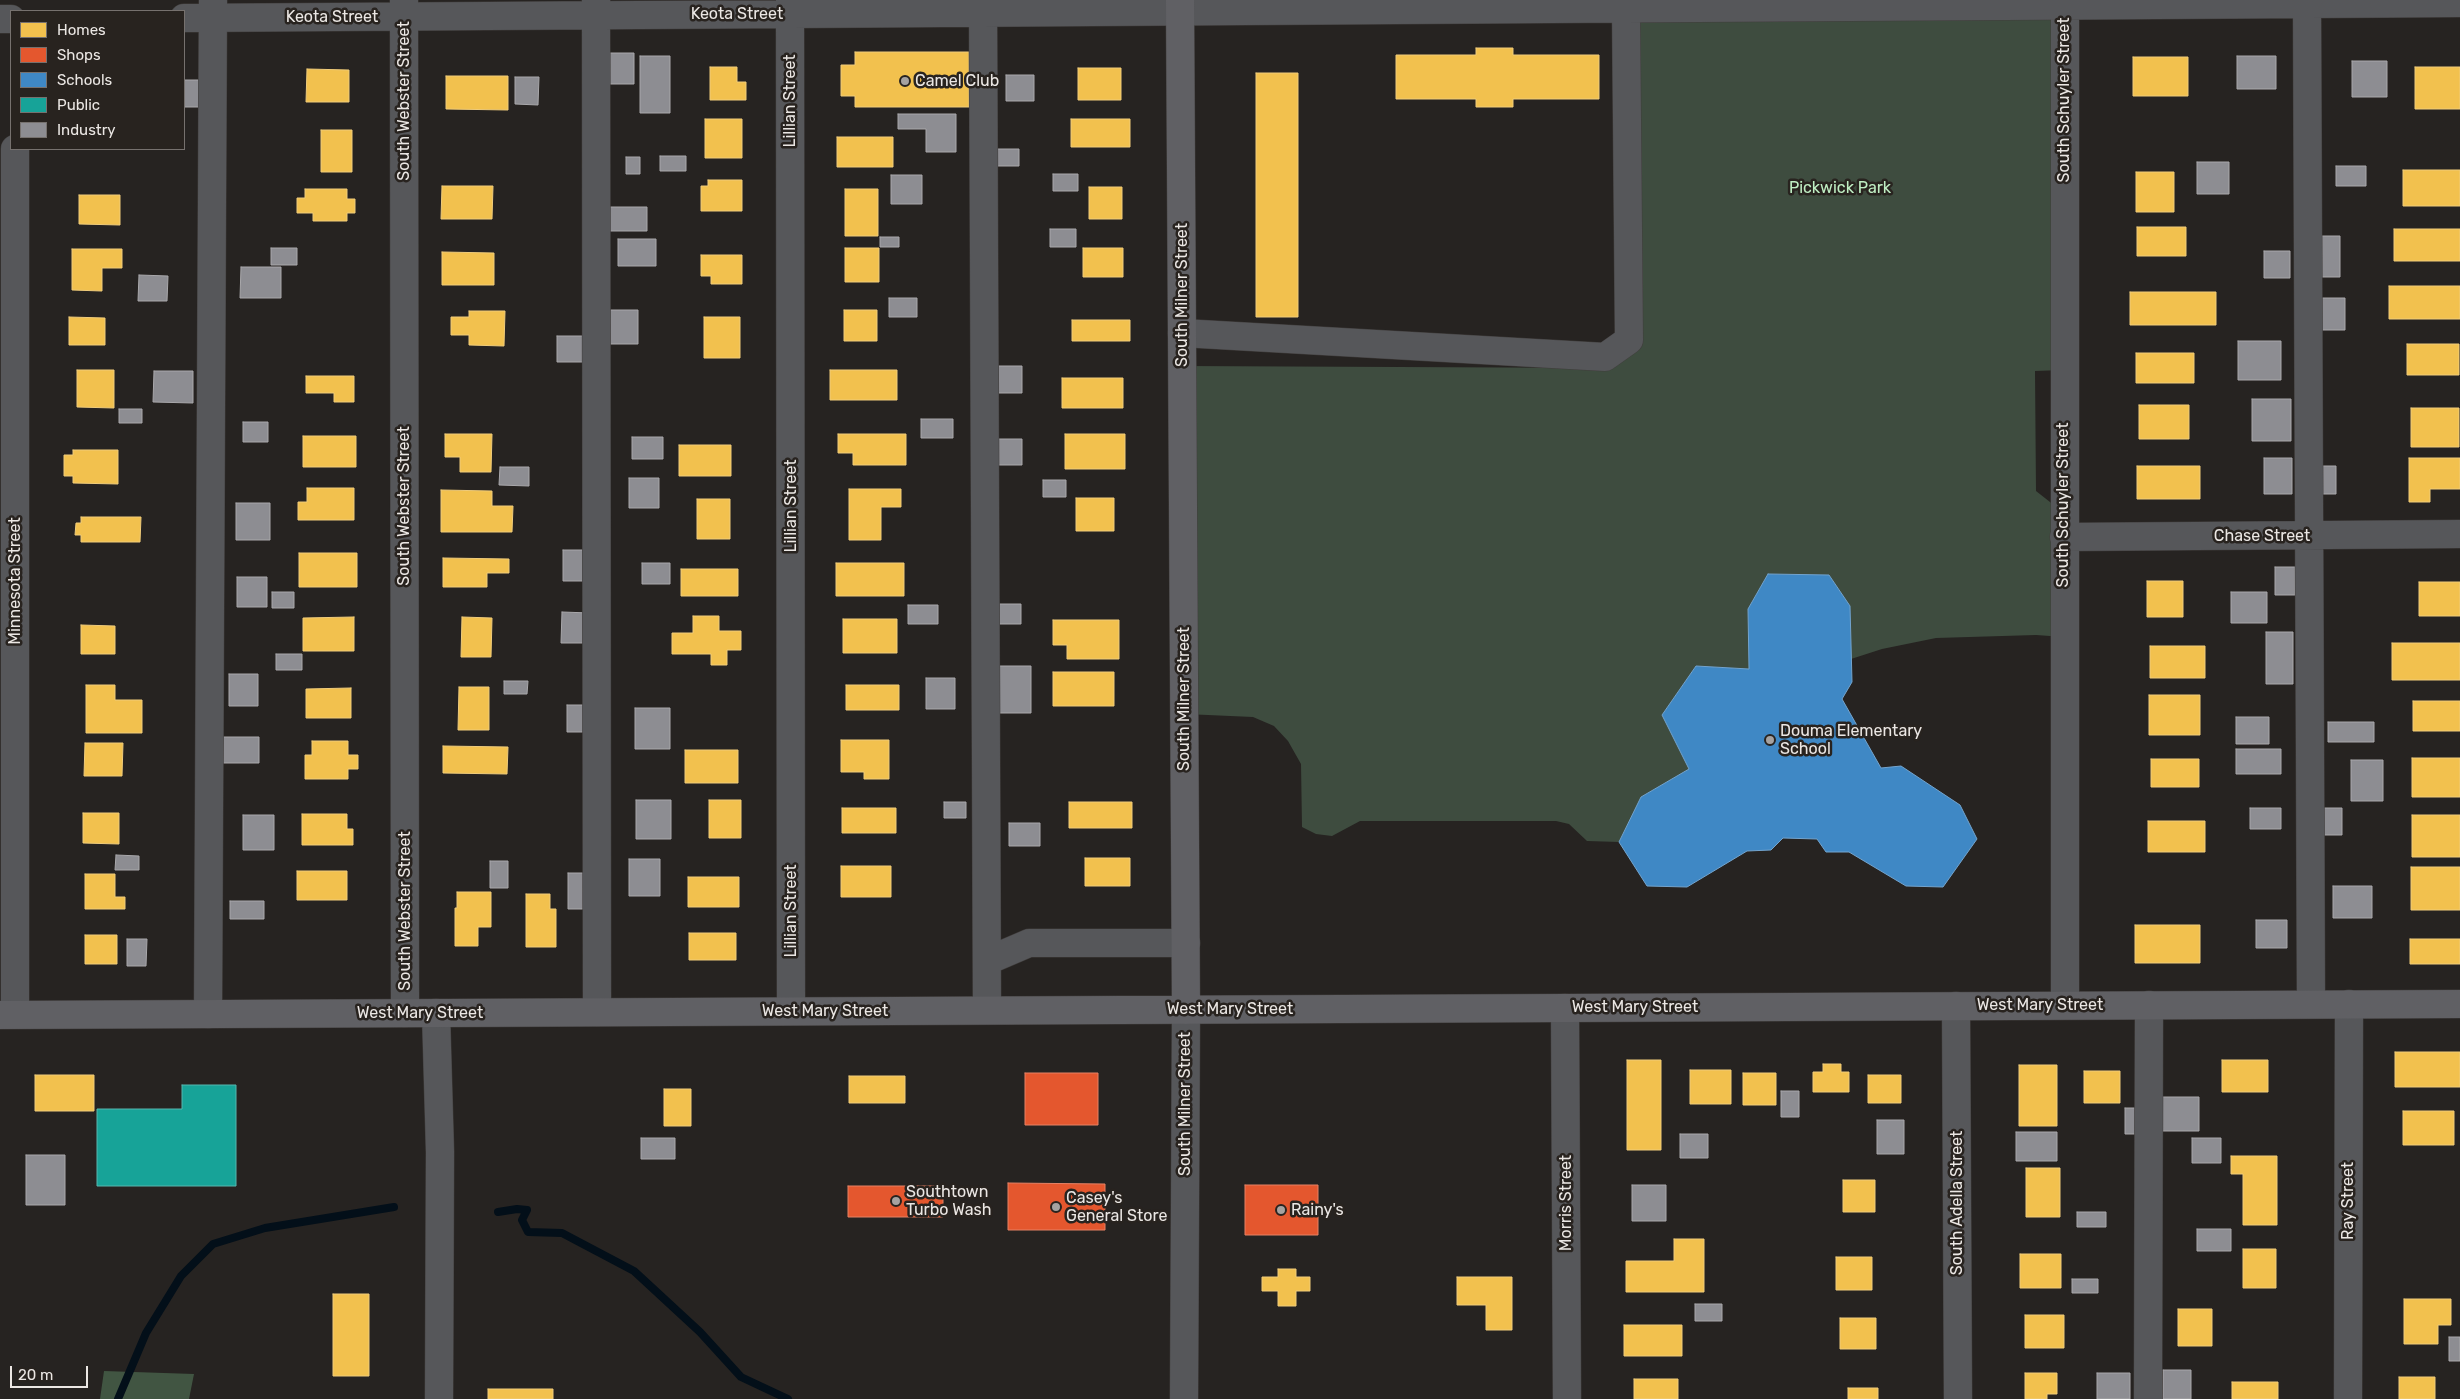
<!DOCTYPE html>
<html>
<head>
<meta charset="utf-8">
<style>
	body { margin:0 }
	#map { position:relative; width:2460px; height:1399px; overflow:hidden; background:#262321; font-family:Rubik,sans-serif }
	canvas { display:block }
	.legend { position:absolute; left:10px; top:10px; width:175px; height:140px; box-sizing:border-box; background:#28231f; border:1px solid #76716e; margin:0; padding:6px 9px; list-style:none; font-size:15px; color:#ebe7e4 }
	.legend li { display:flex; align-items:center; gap:10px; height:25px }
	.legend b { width:25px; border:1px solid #76716e }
	.scale { position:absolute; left:10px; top:1366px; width:78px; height:22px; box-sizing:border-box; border:2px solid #ebe7e4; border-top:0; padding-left:6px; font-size:15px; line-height:18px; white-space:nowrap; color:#ebe7e4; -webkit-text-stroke:4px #28231f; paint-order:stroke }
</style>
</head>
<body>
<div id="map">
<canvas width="2460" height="1399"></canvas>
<ul class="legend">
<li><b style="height:14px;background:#f2c14e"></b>Homes</li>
<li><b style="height:14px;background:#e4572e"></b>Shops</li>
<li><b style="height:14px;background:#3f88c5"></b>Schools</li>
<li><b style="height:14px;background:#17a398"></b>Public</li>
<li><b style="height:14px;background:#8d8d92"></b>Industry</li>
</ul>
<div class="scale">20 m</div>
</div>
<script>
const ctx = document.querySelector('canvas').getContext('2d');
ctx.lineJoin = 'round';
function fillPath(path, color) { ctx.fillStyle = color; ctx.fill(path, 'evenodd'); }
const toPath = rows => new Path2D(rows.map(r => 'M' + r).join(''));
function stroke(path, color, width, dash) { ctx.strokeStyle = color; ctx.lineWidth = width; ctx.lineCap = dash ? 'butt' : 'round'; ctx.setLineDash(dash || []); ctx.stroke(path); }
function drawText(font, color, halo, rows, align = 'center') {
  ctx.font = font + ' Rubik,sans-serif'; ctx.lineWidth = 5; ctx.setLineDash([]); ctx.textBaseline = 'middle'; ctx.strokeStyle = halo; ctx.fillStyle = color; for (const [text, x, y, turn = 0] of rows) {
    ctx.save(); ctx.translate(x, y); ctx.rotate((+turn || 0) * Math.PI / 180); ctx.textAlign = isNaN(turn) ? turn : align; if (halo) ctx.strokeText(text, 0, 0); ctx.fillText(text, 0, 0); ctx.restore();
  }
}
fillPath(toPath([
	[2065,6,2063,370,2035,371,2036,491,2064,513,2064,637,2036,635,1936,638,1882,649,1851,659,1850,606,1829,575,1768,574,1748,609,1749,669,1696,666,1662,715,1689,769,1641,797,1619,842,1587,841,1569,824,1556,821,1360,821,1332,836,1316,834,1302,827,1301,764,1288,741,1274,726,1253,717,1185,714,1182,366,1615,368,1616,8]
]), '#3e4c3f');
fillPath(toPath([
	[104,1371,194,1374,189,1399,100,1399]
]), '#415542');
const homes = toPath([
	[1476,48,1513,48,1513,55,1599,55,1599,99,1513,99,1513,107,1476,107,1476,99,1396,99,1396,55,1476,55,1476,48],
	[855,52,969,52,969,107,855,107,855,96,841,96,841,65,855,65,855,52],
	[2133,57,2188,57,2188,96,2133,96,2133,57],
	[710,67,737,67,737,82,746,82,746,100,710,100,710,67],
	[2415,67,2460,67,2460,109,2415,109,2415,67],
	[1078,68,1121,68,1121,100,1078,100,1078,68],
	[307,69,349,70,349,102,306,102,307,69],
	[1256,73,1298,73,1298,317,1256,317,1256,73],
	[446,76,508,76,508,110,446,109,446,76],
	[705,119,742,119,742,158,705,158,705,119],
	[1071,119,1130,119,1130,147,1071,147,1071,119],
	[321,130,352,130,352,172,321,172,321,130],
	[837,137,893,137,893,167,837,167,837,137],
	[2403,170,2460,170,2460,206,2403,206,2403,170],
	[2136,172,2174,172,2174,212,2136,212,2136,172],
	[708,180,742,180,742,211,701,211,701,186,708,186,708,180],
	[442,186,493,186,492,219,441,219,442,186],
	[1089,187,1122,187,1122,219,1089,219,1089,187],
	[305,189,347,189,347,199,355,199,355,213,347,213,347,221,313,221,313,213,297,213,297,198,305,198,305,189],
	[845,189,878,189,878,236,845,236,845,189],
	[79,195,120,195,120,225,79,224,79,195],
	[2137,227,2186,227,2186,256,2137,256,2137,227],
	[2394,229,2460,229,2460,261,2394,261,2394,229],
	[845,248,879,248,879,282,845,282,845,248],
	[1083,248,1123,248,1123,277,1083,277,1083,248],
	[72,249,122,249,122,268,102,268,102,291,72,290,72,249],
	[442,252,494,253,494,285,442,285,442,252],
	[701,255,742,255,742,284,711,284,711,276,701,276,701,255],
	[2389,286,2460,286,2460,319,2389,319,2389,286],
	[2130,292,2216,292,2216,325,2130,325,2130,292],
	[844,310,877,310,877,341,844,341,844,310],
	[469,311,505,311,504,346,469,345,469,335,451,335,451,317,469,317,469,311],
	[69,317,105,318,105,345,69,345,69,317],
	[704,317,740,317,740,358,704,358,704,317],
	[1072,320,1130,320,1130,341,1072,341,1072,320],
	[2407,344,2459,344,2459,375,2407,375,2407,344],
	[2136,353,2194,353,2194,383,2136,383,2136,353],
	[77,370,114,370,114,408,77,407,77,370],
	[830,370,897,370,897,400,830,400,830,370],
	[306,376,354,376,354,402,334,402,334,393,306,393,306,376],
	[1062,378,1123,378,1123,408,1062,408,1062,378],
	[2139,405,2189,405,2189,439,2139,439,2139,405],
	[2411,408,2459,408,2459,447,2411,447,2411,408],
	[445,434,492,434,491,472,460,472,460,457,445,457,445,434],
	[838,434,906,434,906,465,853,465,853,453,838,453,838,434],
	[1065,434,1125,434,1125,469,1065,469,1065,434],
	[303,436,356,436,356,467,303,467,303,436],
	[679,445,731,445,731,476,679,476,679,445],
	[73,450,118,450,118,484,73,483,73,476,64,476,64,455,73,455,73,450],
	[2409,458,2460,458,2460,489,2430,489,2430,502,2409,502,2409,458],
	[2137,466,2200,466,2200,499,2137,499,2137,466],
	[307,488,354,488,354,520,298,520,298,502,307,502,307,488],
	[849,489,901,489,901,507,881,507,881,540,849,540,849,489],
	[441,490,492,491,492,506,513,506,512,532,441,532,441,490],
	[1076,498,1114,498,1114,531,1076,531,1076,498],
	[697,499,730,499,730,539,697,539,697,499],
	[81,517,141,517,140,542,81,542,81,535,75,535,76,523,81,523,81,517],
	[299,553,357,553,357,587,299,587,299,553],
	[443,558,509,559,509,573,487,573,487,587,443,587,443,558],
	[836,563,904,563,904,596,836,596,836,563],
	[681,569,738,569,738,596,681,596,681,569],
	[2147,581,2183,581,2183,617,2147,617,2147,581],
	[2419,582,2460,582,2460,616,2419,616,2419,582],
	[693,616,719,616,719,631,741,631,741,650,727,650,727,665,711,665,711,654,672,654,672,633,693,633,693,616],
	[354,617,354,651,303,651,303,618,354,617],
	[462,617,492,618,491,657,461,657,462,617],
	[843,619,897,619,897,653,843,653,843,619],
	[1053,620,1119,620,1119,659,1067,659,1067,645,1053,645,1053,620],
	[81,625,115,626,115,654,81,654,81,625],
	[2392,643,2460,643,2460,680,2392,680,2392,643],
	[2150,646,2205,646,2205,678,2150,678,2150,646],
	[1053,672,1114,672,1114,706,1053,706,1053,672],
	[86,685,115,685,115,700,142,700,142,733,86,733,86,685],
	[846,685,899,685,899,710,846,710,846,685],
	[459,687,489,687,489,730,458,730,459,687],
	[351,688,351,718,306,718,306,689,351,688],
	[2149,695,2200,695,2200,735,2149,735,2149,695],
	[2413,701,2460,701,2460,731,2413,731,2413,701],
	[841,740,889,740,889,779,864,779,864,772,841,772,841,740],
	[312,741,348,741,348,755,358,755,358,769,348,769,348,779,305,779,305,755,312,755,312,741],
	[85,743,123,743,122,776,84,776,85,743],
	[443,746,508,747,507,774,443,773,443,746],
	[685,750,738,750,738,783,685,783,685,750],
	[2412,758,2460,758,2460,797,2412,797,2412,758],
	[2151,759,2199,759,2199,787,2151,787,2151,759],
	[709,800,741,800,741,838,709,838,709,800],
	[1069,802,1132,802,1132,828,1069,828,1069,802],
	[842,808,896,808,896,833,842,833,842,808],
	[83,813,119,813,119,844,83,843,83,813],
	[302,814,347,814,347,829,353,829,353,845,302,845,302,814],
	[2412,815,2460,815,2460,857,2412,857,2412,815],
	[2148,821,2205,821,2205,852,2148,852,2148,821],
	[1085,858,1130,858,1130,886,1085,886,1085,858],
	[841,866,891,866,891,897,841,897,841,866],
	[2411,867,2460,867,2460,910,2411,910,2411,867],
	[297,871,347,871,347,900,297,900,297,871],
	[85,874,115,874,115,897,125,897,125,909,85,909,85,874],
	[688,877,739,877,739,907,688,907,688,877],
	[457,892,491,892,491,927,478,927,478,946,455,946,455,908,457,908,457,892],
	[526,894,550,894,550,909,556,909,556,947,526,947,526,894],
	[2135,925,2200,925,2200,963,2135,963,2135,925],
	[689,933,736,933,736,960,689,960,689,933],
	[85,935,117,935,117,964,85,964,85,935],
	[2410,939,2460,939,2460,964,2410,964,2410,939],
	[2395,1052,2460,1052,2460,1087,2395,1087,2395,1052],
	[1627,1060,1661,1060,1661,1150,1627,1150,1627,1060],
	[2222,1060,2268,1060,2268,1092,2222,1092,2222,1060],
	[1823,1064,1841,1064,1841,1072,1849,1072,1849,1092,1813,1092,1813,1072,1823,1072,1823,1064],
	[2019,1065,2057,1065,2057,1126,2019,1126,2019,1065],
	[1690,1070,1731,1070,1731,1104,1690,1104,1690,1070],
	[2084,1071,2120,1071,2120,1103,2084,1103,2084,1071],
	[1743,1073,1776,1073,1776,1105,1743,1105,1743,1073],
	[35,1075,94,1075,94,1111,35,1111,35,1075],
	[1868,1075,1901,1075,1901,1103,1868,1103,1868,1075],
	[849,1076,905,1076,905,1103,849,1103,849,1076],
	[664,1089,691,1089,691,1126,664,1126,664,1089],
	[2403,1111,2454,1111,2454,1145,2403,1145,2403,1111],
	[2231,1156,2277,1156,2277,1225,2243,1225,2243,1174,2231,1174,2231,1156],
	[2026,1168,2060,1168,2060,1217,2026,1217,2026,1168],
	[1843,1180,1875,1180,1875,1212,1843,1212,1843,1180],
	[1674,1239,1704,1239,1704,1292,1626,1292,1626,1261,1674,1261,1674,1239],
	[2243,1249,2276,1249,2276,1288,2243,1288,2243,1249],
	[2020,1254,2061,1254,2061,1288,2020,1288,2020,1254],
	[1836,1257,1872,1257,1872,1290,1836,1290,1836,1257],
	[1278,1269,1296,1269,1296,1277,1310,1277,1310,1291,1296,1291,1296,1306,1278,1306,1278,1291,1262,1291,1262,1277,1278,1277,1278,1269],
	[1457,1277,1512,1277,1512,1330,1486,1330,1486,1305,1457,1305,1457,1277],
	[333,1294,369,1294,369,1376,333,1376,333,1294],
	[2404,1299,2451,1299,2451,1325,2438,1325,2438,1344,2404,1344,2404,1299],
	[2178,1309,2212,1309,2212,1346,2178,1346,2178,1309],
	[2025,1315,2064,1315,2064,1348,2025,1348,2025,1315],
	[1840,1318,1876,1318,1876,1349,1840,1349,1840,1318],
	[1624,1325,1682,1325,1682,1356,1624,1356,1624,1325],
	[2025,1373,2057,1373,2057,1394,2047,1394,2047,1399,2025,1399,2025,1373],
	[2399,1377,2435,1377,2435,1399,2399,1399,2399,1377],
	[1634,1379,1678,1379,1678,1399,1634,1399,1634,1379],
	[2232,1382,2278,1382,2278,1399,2232,1399,2232,1382],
	[1848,1388,1878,1388,1878,1399,1848,1399,1848,1388],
	[488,1389,553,1389,553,1399,488,1399,488,1389]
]);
fillPath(homes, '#f2c14e');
stroke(homes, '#f0cc7b', 1);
const shops = toPath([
	[1025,1073,1098,1073,1098,1125,1025,1125,1025,1073],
	[1008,1183,1105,1184,1105,1230,1008,1230,1008,1183],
	[1245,1185,1318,1185,1318,1235,1245,1235,1245,1185],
	[848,1186,943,1186,943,1217,848,1217,848,1186]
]);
fillPath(shops, '#e4572e');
stroke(shops, '#e68265', 1);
const schools = toPath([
	[1768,574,1829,575,1850,606,1852,682,1842,699,1881,768,1901,766,1960,805,1977,839,1943,887,1906,886,1849,852,1826,852,1817,839,1783,838,1771,850,1747,851,1687,887,1647,886,1619,842,1641,797,1689,769,1662,715,1696,666,1749,669,1748,609,1768,574]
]);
fillPath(schools, '#3f88c5');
stroke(schools, '#73a4ce', 1);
const public = toPath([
	[182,1085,236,1085,236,1186,97,1186,97,1109,182,1109,182,1085]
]);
fillPath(public, '#17a398');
stroke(public, '#57b7af', 1);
const industry = toPath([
	[607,53,634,53,634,84,607,84,607,53],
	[640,56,670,56,670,113,640,113,640,56],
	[2237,56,2276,56,2276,89,2237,89,2237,56],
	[2352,61,2387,61,2387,97,2352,97,2352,61],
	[1006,75,1034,75,1034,101,1006,101,1006,75],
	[515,77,539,77,538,105,515,104,515,77],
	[184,80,199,80,199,107,184,107,184,80],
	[898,114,956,114,956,152,926,152,926,129,898,129,898,114],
	[996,149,1019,149,1019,166,996,166,996,149],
	[660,156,686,156,686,171,660,171,660,156],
	[626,157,640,157,640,174,626,174,626,157],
	[2197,162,2229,162,2229,194,2197,194,2197,162],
	[2336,166,2366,166,2366,186,2336,186,2336,166],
	[1053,174,1078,174,1078,191,1053,191,1053,174],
	[891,175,922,175,922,204,891,204,891,175],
	[608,207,647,207,647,231,608,231,608,207],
	[1050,229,1076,229,1076,247,1050,247,1050,229],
	[2316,236,2340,236,2340,277,2316,277,2316,236],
	[880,237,899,237,899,247,880,247,880,237],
	[618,239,656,239,656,266,618,266,618,239],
	[271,248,297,248,297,265,271,265,271,248],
	[2264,251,2290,251,2290,278,2264,278,2264,251],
	[241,267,281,267,281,298,240,298,241,267],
	[139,275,168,276,167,301,138,301,139,275],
	[889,298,917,298,917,317,889,317,889,298],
	[2315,298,2345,298,2345,330,2315,330,2315,298],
	[608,310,638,310,638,344,608,344,608,310],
	[557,336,590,336,590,362,557,362,557,336],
	[2238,341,2281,341,2281,380,2238,380,2238,341],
	[997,366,1022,366,1022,393,997,393,997,366],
	[154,371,193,371,193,403,153,402,154,371],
	[2252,399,2291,399,2291,441,2252,441,2252,399],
	[119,409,142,409,142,423,119,423,119,409],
	[921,419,953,419,953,438,921,438,921,419],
	[243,422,268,422,268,442,243,442,243,422],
	[632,437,663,437,663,459,632,459,632,437],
	[998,439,1022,439,1022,465,998,465,998,439],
	[2264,458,2292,458,2292,494,2264,494,2264,458],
	[2319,466,2336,466,2336,494,2319,494,2319,466],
	[500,467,529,467,529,486,499,485,500,467],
	[629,478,659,478,659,508,629,508,629,478],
	[1043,480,1066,480,1066,497,1043,497,1043,480],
	[236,503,270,503,270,540,236,540,236,503],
	[563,550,592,550,592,581,563,581,563,550],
	[642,563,670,563,670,584,642,584,642,563],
	[2275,567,2295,567,2295,595,2275,595,2275,567],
	[237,577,267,577,267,607,237,607,237,577],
	[272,592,294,592,294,608,272,608,272,592],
	[2231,592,2267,592,2267,623,2231,623,2231,592],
	[994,604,1021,604,1021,624,994,624,994,604],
	[908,605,938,605,938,624,908,624,908,605],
	[562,612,590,613,590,643,561,643,562,612],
	[2266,632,2293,632,2293,684,2266,684,2266,632],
	[276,654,302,654,302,670,276,670,276,654],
	[998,666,1031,666,1031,713,998,713,998,666],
	[229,674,258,674,258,706,229,706,229,674],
	[926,678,955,678,955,709,926,709,926,678],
	[504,681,528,681,527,694,504,694,504,681],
	[567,705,587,705,587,732,567,732,567,705],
	[635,708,670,708,670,749,635,749,635,708],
	[2236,717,2269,717,2269,744,2236,744,2236,717],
	[2328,722,2374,722,2374,742,2328,742,2328,722],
	[223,737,259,737,259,763,223,763,223,737],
	[2236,749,2281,749,2281,774,2236,774,2236,749],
	[2351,760,2383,760,2383,801,2351,801,2351,760],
	[636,800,671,800,671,839,636,839,636,800],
	[944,802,966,802,966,818,944,818,944,802],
	[2250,808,2281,808,2281,829,2250,829,2250,808],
	[2317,808,2342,808,2342,835,2317,835,2317,808],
	[243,815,274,815,274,850,243,850,243,815],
	[1009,823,1040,823,1040,846,1009,846,1009,823],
	[116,855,139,856,139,870,115,870,116,855],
	[629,859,660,859,660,896,629,896,629,859],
	[490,861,508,861,508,888,490,888,490,861],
	[568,873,590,873,590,909,568,909,568,873],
	[2333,886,2372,886,2372,918,2333,918,2333,886],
	[230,901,264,901,264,919,230,919,230,901],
	[2256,920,2287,920,2287,948,2256,948,2256,920],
	[127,939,147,939,146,966,127,966,127,939],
	[1781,1091,1799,1091,1799,1117,1781,1117,1781,1091],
	[2158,1097,2199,1097,2199,1131,2158,1131,2158,1097],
	[2125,1108,2142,1108,2142,1134,2125,1134,2125,1108],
	[1877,1120,1904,1120,1904,1154,1877,1154,1877,1120],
	[2016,1132,2057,1132,2057,1161,2016,1161,2016,1132],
	[1680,1134,1708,1134,1708,1158,1680,1158,1680,1134],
	[641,1138,675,1138,675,1159,641,1159,641,1138],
	[2192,1138,2221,1138,2221,1163,2192,1163,2192,1138],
	[26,1155,65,1155,65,1205,26,1205,26,1155],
	[1632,1185,1666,1185,1666,1221,1632,1221,1632,1185],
	[2077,1212,2106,1212,2106,1227,2077,1227,2077,1212],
	[2197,1229,2231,1229,2231,1251,2197,1251,2197,1229],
	[2072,1279,2098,1279,2098,1293,2072,1293,2072,1279],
	[1695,1304,1722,1304,1722,1321,1695,1321,1695,1304],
	[2449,1337,2460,1337,2460,1361,2449,1361,2449,1337],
	[2163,1370,2191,1370,2191,1399,2163,1399,2163,1370],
	[2097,1373,2130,1373,2130,1399,2097,1399,2097,1373]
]);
fillPath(industry, '#8d8d92');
stroke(industry, '#a9a8ab', 1);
stroke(toPath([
	[498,1212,517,1209,527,1210,522,1220,528,1232,562,1233,634,1271,700,1332,741,1377,788,1399],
	[118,1399,146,1333,181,1276,213,1244,265,1228,394,1207]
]), '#030f19', 8);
const minor = toPath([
	[404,0,405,1013],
	[596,0,597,1012],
	[790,0,791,1011],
	[983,0,987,1010],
	[2307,4,2311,1004],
	[2065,6,2065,1005],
	[184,18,2460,3],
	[0,19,11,19],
	[15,149,15,1014],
	[1182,333,1605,357,1629,340,1626,8],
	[2064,537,2460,534],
	[987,961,1029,943,1186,943],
	[1956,1006,1958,1399],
	[1565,1008,1567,1399],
	[436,1013,440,1152,439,1399],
	[208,1014,213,0],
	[1184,1399,1186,1010],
	[2148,1399,2149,1005],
	[2348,1399,2349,1004]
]);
const major = toPath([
	[1180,0,1186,1010],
	[0,1015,2460,1004]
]);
stroke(minor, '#413e3d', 29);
stroke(major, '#413e3d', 29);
stroke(minor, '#56575a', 28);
stroke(major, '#606064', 28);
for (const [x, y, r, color] of [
	[905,81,5,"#a6a2a0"],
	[1770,740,5,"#a6a2a0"],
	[896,1201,5,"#a6a2a0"],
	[1056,1207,5,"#a6a2a0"],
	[1281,1210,5,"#a6a2a0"]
]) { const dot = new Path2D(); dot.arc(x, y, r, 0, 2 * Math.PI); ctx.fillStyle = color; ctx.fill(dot); stroke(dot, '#28231f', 2); }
drawText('16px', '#ebe7e4', '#28231f', [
	["Keota Street",737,14],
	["Keota Street",332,17],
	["South Schuyler Street",2064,100,-90],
	["South Webster Street",404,101,-90],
	["Lillian Street",790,101,-90],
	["South Milner Street",1182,295,-90],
	["South Schuyler Street",2063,505,-90],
	["South Webster Street",404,506,-90],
	["Lillian Street",791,506,-90],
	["Chase Street",2262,536],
	["Minnesota Street",15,581,-90],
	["South Milner Street",1184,699,-90],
	["South Webster Street",405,911,-90],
	["Lillian Street",791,911,-90],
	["West Mary Street",2040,1005],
	["West Mary Street",1635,1007],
	["West Mary Street",1230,1009],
	["West Mary Street",825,1011],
	["West Mary Street",420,1013],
	["South Milner Street",1185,1104,-90],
	["Ray Street",2348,1201,-90],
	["Morris Street",1566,1203,-90],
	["South Adella Street",1957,1203,-90]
]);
drawText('16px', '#ebe7e4', '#28231f', [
	["Camel Club",915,81],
	["Douma Elementary",1780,731],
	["School",1780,749],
	["Southtown",906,1192],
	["Turbo Wash",906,1210],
	["Casey's",1066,1198],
	["General Store",1066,1216],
	["Rainy's",1291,1210]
], 'left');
drawText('16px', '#bfeec3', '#28231f', [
	["Pickwick Park",1840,188]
]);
</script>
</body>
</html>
